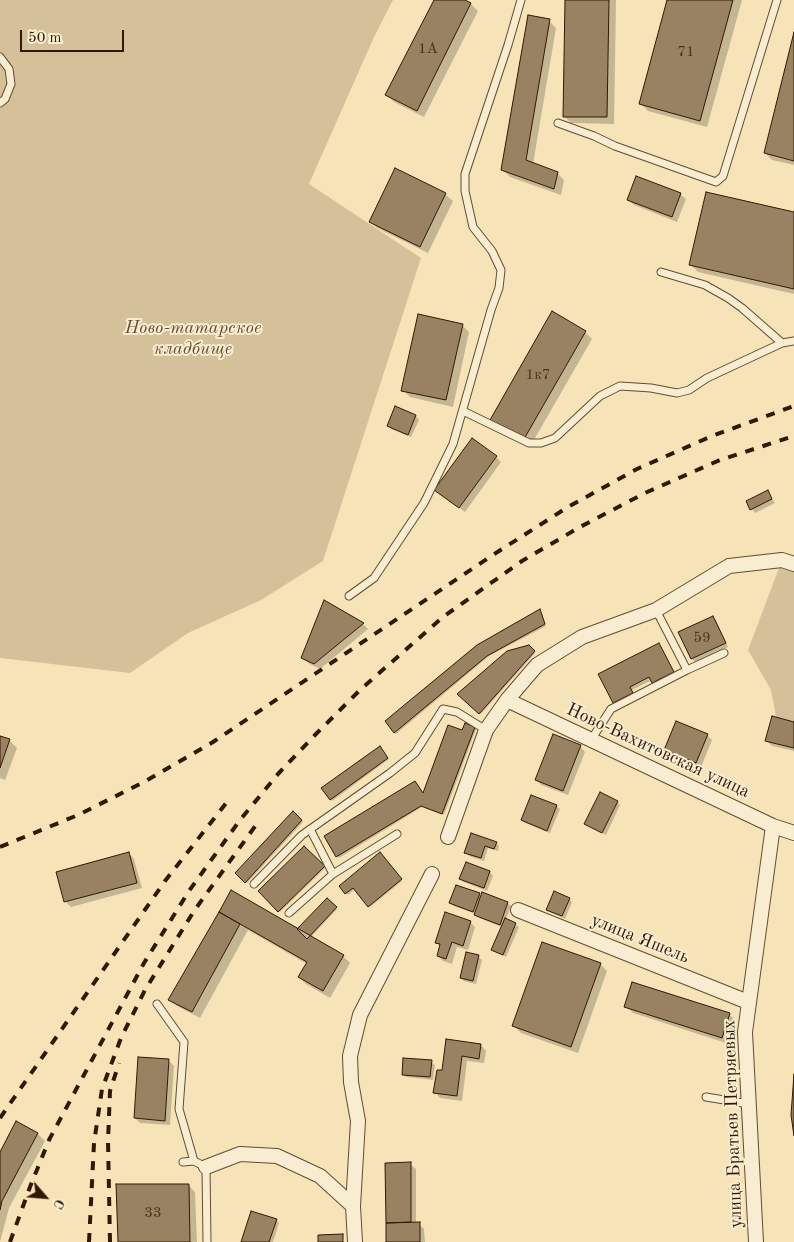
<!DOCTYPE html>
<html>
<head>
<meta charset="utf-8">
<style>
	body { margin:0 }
	#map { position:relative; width:794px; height:1242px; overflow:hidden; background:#f6e4b8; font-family:"Old Standard TT",serif }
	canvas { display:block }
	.north { position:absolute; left:20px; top:1172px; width:50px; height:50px; -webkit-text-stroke:4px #f9edd1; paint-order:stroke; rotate:117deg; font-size:14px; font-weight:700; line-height:20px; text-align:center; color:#321803 }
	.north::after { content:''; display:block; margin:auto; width:18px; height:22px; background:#321803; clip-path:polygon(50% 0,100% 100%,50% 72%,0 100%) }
	.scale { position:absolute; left:20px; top:30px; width:104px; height:22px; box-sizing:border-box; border:2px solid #321803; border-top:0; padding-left:6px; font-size:15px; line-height:18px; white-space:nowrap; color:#321803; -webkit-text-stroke:4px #f9edd1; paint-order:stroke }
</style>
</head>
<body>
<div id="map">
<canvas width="794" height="1242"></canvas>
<div class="north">С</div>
<div class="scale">50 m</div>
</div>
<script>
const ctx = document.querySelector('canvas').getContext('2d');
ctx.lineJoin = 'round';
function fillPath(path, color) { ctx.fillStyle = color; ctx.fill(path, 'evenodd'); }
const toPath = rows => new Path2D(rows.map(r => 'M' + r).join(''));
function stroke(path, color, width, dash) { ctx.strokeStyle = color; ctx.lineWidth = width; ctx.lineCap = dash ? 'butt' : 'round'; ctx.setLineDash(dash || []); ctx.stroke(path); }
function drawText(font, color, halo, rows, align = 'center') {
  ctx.font = font + ' "Old Standard TT",serif'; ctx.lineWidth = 4; ctx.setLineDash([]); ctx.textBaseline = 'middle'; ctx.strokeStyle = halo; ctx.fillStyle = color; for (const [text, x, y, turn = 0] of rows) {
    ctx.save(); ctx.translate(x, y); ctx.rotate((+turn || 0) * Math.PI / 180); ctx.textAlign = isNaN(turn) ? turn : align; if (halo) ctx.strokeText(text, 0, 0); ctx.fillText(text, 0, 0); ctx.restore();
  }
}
fillPath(toPath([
	[0,0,393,0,374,37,309,184,421,258,323,561,261,600,188,633,130,673,0,658],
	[782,560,794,564,794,727,776,717,771,690,748,650]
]), '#d5c199');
fillPath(toPath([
	[435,0,463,0,471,4,478,11,424,117,394,102,387,95],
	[567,0,616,0,614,124,571,123,564,116],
	[669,0,742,0,707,127,648,111,641,104],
	[549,21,556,28,533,164,557,173,564,180,561,195,510,177,503,170],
	[794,37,794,165,772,160,765,153],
	[445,194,453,201,428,253,377,228,370,221],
	[680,194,686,199,677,222,634,205,628,200],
	[794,213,794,294,698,272,691,265],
	[462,325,469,332,453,407,410,397,403,390],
	[585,332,592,339,531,445,498,426],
	[396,408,416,416,419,420,411,437,391,429,388,425],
	[496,457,501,462,465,512,441,495],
	[767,492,775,503,755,513,747,502],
	[325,602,363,624,368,629,320,669,308,663,303,658],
	[540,612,546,626,489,656,396,734,386,721],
	[713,617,716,620,728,647,695,662,692,659,680,632],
	[659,645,676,676,656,686,652,680,632,690,635,696,617,705,614,702],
	[529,647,535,653,481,714,459,694],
	[794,723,794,751,772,746,767,741],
	[465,725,476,729,444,815,422,807,339,858,325,837,423,795,463,732],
	[707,735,712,740,701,767,671,755,666,750],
	[0,737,10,741,17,748,5,780,0,778],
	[580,746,585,752,568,795,541,785,536,779],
	[380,748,389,759,332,801,323,789],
	[617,802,620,805,606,835,586,824],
	[556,806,560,809,550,833,525,823,522,820],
	[293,813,303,822,247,883,237,873],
	[472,834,496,843,499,846,498,851,488,848,484,861,469,856,466,852],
	[304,847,325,868,280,912,260,891],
	[129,853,134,859,142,888,71,907,66,902],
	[380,854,402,881,370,907,355,889,348,895,340,886],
	[467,864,490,872,493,876,487,891,464,882,461,879],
	[232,892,298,930,327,900,337,909,311,937,343,956,350,963,330,998,306,984,299,977,307,964,248,930,200,1018,177,1006,170,999],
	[479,894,482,897,507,903,511,906,506,920,519,927,506,957,493,950,502,927,479,918,476,914,454,906,451,903],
	[569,899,572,902,565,919,550,912,547,909],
	[470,922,475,927,468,950,457,947,452,964,443,961,438,956,441,947,436,942],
	[478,957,482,960,476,984,464,981,461,978],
	[600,964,607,971,578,1053,521,1033,514,1026],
	[626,1006,729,1014,736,1021,729,1044,633,1013],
	[447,1041,481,1045,486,1051,484,1063,467,1061,462,1101,440,1098,435,1092,443,1072],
	[139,1059,169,1061,174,1066,170,1125,140,1123,135,1118],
	[431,1062,435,1065,433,1080,406,1077,403,1074],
	[17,1123,38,1134,45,1141,9,1208,0,1242,0,1155],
	[387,1164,410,1164,416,1169,416,1224,419,1224,424,1229,425,1242,387,1242],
	[188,1185,195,1192,197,1242,119,1242],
	[276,1220,279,1223,273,1242,242,1242]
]), '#0003');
const building = toPath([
	[434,0,465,0,471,3,417,111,385,95,434,0],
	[565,0,609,0,607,117,563,117,565,0],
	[667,0,733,0,700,121,639,104,667,0],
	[528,15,550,19,526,160,558,172,554,189,501,170,528,15],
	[794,32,794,161,764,153,794,32],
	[395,168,446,193,420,247,369,222,395,168],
	[636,176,681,193,672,217,627,200,636,176],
	[706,192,794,212,794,289,689,265,706,192],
	[552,311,586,331,524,439,490,420,552,311],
	[418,314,463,324,446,400,401,391,418,314],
	[395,406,416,415,408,435,387,426,395,406],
	[472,438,497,456,459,508,434,490,472,438],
	[768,490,772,499,750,510,746,501,768,490],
	[324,600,364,623,314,664,301,658,324,600],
	[540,609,545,624,487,656,394,733,385,721,477,645,540,609],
	[713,616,726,643,691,659,678,632,713,616],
	[659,643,674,672,652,683,649,677,630,687,633,693,613,703,598,674,659,643],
	[529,645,535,651,479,714,457,694,507,651,529,645],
	[772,716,794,722,794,748,765,741,772,716],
	[676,721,708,734,696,763,664,750,676,721],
	[465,723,475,727,442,814,421,806,336,857,324,836,415,781,423,793,448,725,462,730,465,723],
	[553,734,581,745,563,791,535,780,553,734],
	[0,736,10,739,0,768,0,736],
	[380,746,388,758,330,800,321,788,380,746],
	[600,792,618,801,602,833,584,824,600,792],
	[531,795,557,805,547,831,521,820,531,795],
	[293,811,302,820,245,883,235,873,293,811],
	[471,833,497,842,494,849,485,846,481,858,464,853,471,833],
	[304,846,325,866,278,912,258,891,304,846],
	[129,852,137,883,64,902,56,872,129,852],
	[380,852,402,879,368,907,353,888,345,894,339,886,380,852],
	[466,862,490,871,484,888,459,879,466,862],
	[456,885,480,893,473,912,449,903,456,885],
	[231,890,344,955,323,991,298,977,307,962,219,912,231,890],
	[554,891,570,898,562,916,546,910,554,891],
	[482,892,508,902,500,925,474,915,482,892],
	[327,898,337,907,307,939,297,929,327,898],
	[219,912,240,924,192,1012,168,1000,219,912],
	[445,912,471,921,463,946,452,942,446,959,437,956,440,944,435,943,445,912],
	[505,918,516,923,503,955,491,950,505,918],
	[542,942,601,963,571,1047,512,1026,542,942],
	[466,952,479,955,473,981,460,978,466,952],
	[632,982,730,1013,722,1038,624,1007,632,982],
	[446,1039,481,1044,479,1059,462,1056,457,1096,433,1093,437,1070,442,1070,446,1039],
	[138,1057,169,1059,165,1121,134,1118,138,1057],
	[403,1058,432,1060,430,1077,402,1075,403,1058],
	[794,1074,794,1136,791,1115,794,1074],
	[16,1121,38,1133,2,1201,0,1210,0,1152,16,1121],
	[411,1162,411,1222,386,1223,385,1163,411,1162],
	[116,1184,189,1184,190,1242,118,1242,116,1184],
	[251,1211,277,1219,269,1242,241,1242,251,1211],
	[420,1222,420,1242,386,1242,386,1223,420,1222],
	[343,1234,343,1242,318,1242,318,1235,343,1234]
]);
fillPath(building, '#988261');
stroke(building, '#321803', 1);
const service = toPath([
	[0,57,9,69,11,84,5,99,0,103],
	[558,123,594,136,615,146,716,182,723,176,777,0],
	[661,272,705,285,728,298,742,308,782,343],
	[463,411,529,443,541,443,555,438,600,396,620,386,651,388,677,393,689,390,707,378,782,343,794,341],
	[349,596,374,578,424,503,453,444,491,310,499,288,501,270,492,251,473,227,465,191,465,174,508,45,521,0],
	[656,610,687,670],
	[591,740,611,709,687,670,724,653],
	[310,829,333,874],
	[254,884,302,835,390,773,415,753,443,709,457,712,486,730],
	[289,913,333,874,397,834],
	[157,1004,184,1042,179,1109,194,1161,206,1167,207,1242],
	[706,1097,749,1104],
	[183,1162,194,1161]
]);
const minor = toPath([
	[507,700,773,826,794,833],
	[448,837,486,730,507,700,537,665,582,637,656,610,729,566,782,560,794,564],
	[518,910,748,1002],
	[206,1167,240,1154,277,1156,320,1176,353,1206],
	[355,1242,353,1206,358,1121,351,1082,350,1056,360,1015,432,874],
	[756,1242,745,1032,773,826]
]);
stroke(service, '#634b30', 9);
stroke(minor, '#634b30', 16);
stroke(service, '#f9edd1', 7);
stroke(minor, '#f9edd1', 14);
stroke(toPath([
	[0,847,78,815,144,782,213,742,499,551,568,507,637,469,712,436,794,406],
	[0,1118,165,881,227,802],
	[10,1242,30,1187,49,1140,144,963,189,891,240,820,278,774,315,735,361,689,443,617,522,561,580,527,645,493,720,460,794,436],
	[89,1242,94,1143,102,1089,121,1038,145,990,194,911,256,825],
	[110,1242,108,1141,110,1091,119,1063]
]), '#321803', 4, [9, 9]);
drawText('15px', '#4c321a', null, [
	["1А",428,49],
	["71",686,52],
	["1к7",538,375],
	["59",702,638],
	["33",153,1213]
]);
drawText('italic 18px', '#634b30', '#f9edd1', [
	["Ново-татарское",193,328],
	["кладбище",193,349]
]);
drawText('18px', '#321803', '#f9edd1', [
	["Ново-Вахитовская улица",658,751,25],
	["улица Яшель",640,939,22],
	["улица Братьев Петряевых",733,1124,-92]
]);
</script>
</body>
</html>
